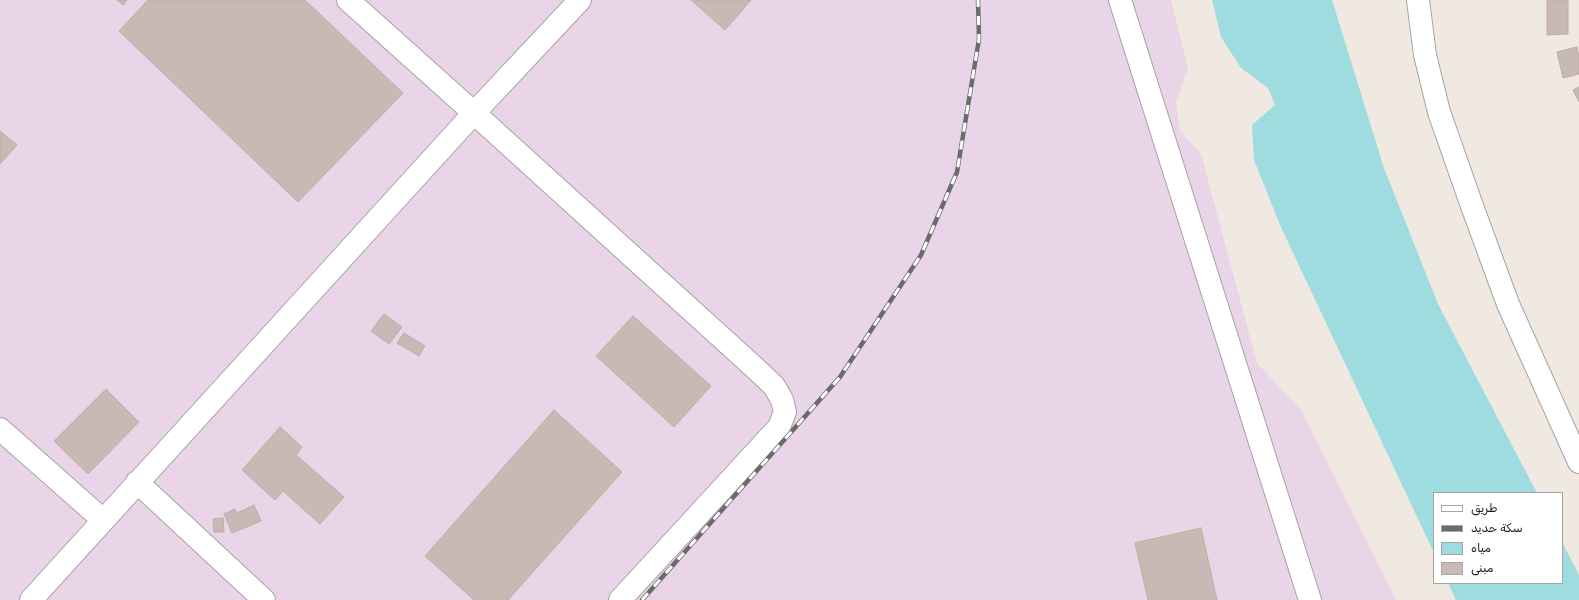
<!DOCTYPE html>
<html>
<head>
<meta charset="utf-8">
<style>
	body { margin:0 }
	#map { position:relative; width:1579px; height:600px; overflow:hidden; background:#efe9e2; font-family:Rubik,"Noto Naskh Arabic",sans-serif }
	canvas { display:block }
	.legend { position:absolute; left:1433px; top:492px; width:130px; height:92px; box-sizing:border-box; background:#fff; border:1px solid #a5a5a5; margin:0; padding:5px 7px; list-style:none; font-size:12px; color:#1d1d1d }
	.legend li { display:flex; align-items:center; gap:8px; height:20px }
	.legend b { width:20px; border:1px solid #a5a5a5 }
</style>
</head>
<body>
<div id="map">
<canvas width="1579" height="600"></canvas>
<ul class="legend">
<li><b style="height:5px;background:#fff"></b>طريق</li>
<li><b style="height:5px;background:#6b6b6b"></b>سكة حديد</li>
<li><b style="height:11px;background:#9fdce0"></b>مياه</li>
<li><b style="height:11px;background:#c7bab5"></b>مبنى</li>
</ul>
</div>
<script>
const ctx = document.querySelector('canvas').getContext('2d');
ctx.lineJoin = 'round';
function fillPath(path, color) { ctx.fillStyle = color; ctx.fill(path, 'evenodd'); }
const toPath = rows => new Path2D(rows.map(r => 'M' + r).join(''));
function stroke(path, color, width, dash) { ctx.strokeStyle = color; ctx.lineWidth = width; ctx.lineCap = dash ? 'butt' : 'round'; ctx.setLineDash(dash || []); ctx.stroke(path); }
fillPath(toPath([
	[0,0,1171,0,1188,68,1176,102,1180,131,1201,154,1257,363,1302,411,1396,600,0,600]
]), '#e9d4e8');
fillPath(toPath([
	[1212,0,1332,0,1384,168,1438,304,1537,493,1434,493,1434,553,1280,225,1254,160,1252,125,1275,105,1268,88,1241,68,1221,37],
	[1562,542,1579,575,1579,600,1456,600,1448,583,1562,583]
]), '#9fdce0');
const building = toPath([
	[117,0,127,0,123,5,117,0],
	[148,0,305,0,403,93,298,202,119,31,148,0],
	[691,0,751,0,725,30,691,0],
	[1547,0,1568,0,1568,34,1547,35,1547,0],
	[1577,47,1579,57,1579,74,1563,78,1557,52,1577,47],
	[1579,87,1579,102,1573,90,1579,87],
	[0,131,17,145,0,164,0,131],
	[384,314,402,327,389,344,371,331,384,314],
	[633,316,711,386,674,427,596,356,633,316],
	[404,333,425,346,419,356,397,343,404,333],
	[106,389,139,422,88,474,54,441,106,389],
	[554,410,622,472,508,600,474,600,425,556,554,410],
	[280,427,302,447,296,455,344,497,320,524,283,491,275,500,242,470,280,427],
	[254,505,261,521,232,533,224,514,235,509,237,513,254,505],
	[223,518,224,532,214,532,213,519,223,518],
	[1201,528,1217,600,1148,600,1135,543,1201,528]
]);
fillPath(building, '#c7bab5');
stroke(building, '#c2aca4', 1);
const minor = toPath([
	[348,0,474,113,755,368,774,386,782,400,785,412,779,427,620,600],
	[1120,0,1310,600],
	[1418,0,1425,55,1439,112,1472,206,1508,304,1579,462],
	[0,429,103,520],
	[137,482,264,600],
	[31,600,474,113,580,0]
]);
stroke(minor, '#a4a4a4', 24);
stroke(minor, '#fff', 22);
const rail = toPath([
	[642,600,840,377,921,255,957,172,979,39,978,0]
]);
stroke(rail, '#6b6b6b', 4.5);
stroke(rail, '#fff', 3, [9]);
</script>
</body>
</html>
